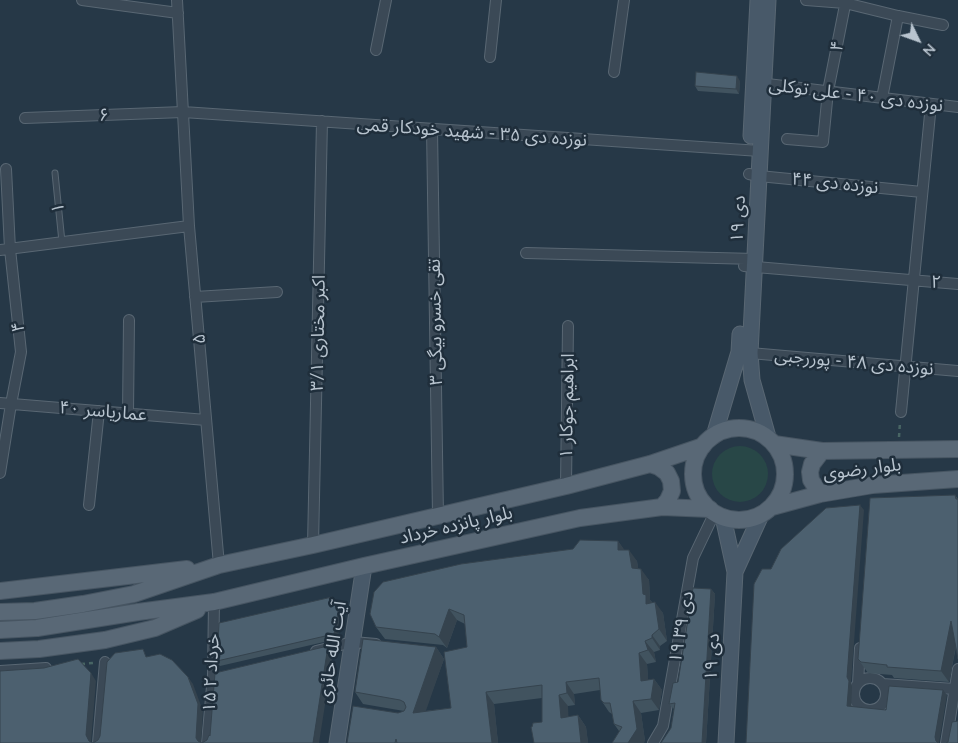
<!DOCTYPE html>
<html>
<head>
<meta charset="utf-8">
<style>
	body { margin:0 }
	#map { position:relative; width:958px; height:743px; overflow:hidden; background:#263847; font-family:Lato,sans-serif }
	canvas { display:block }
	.north { position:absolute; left:893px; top:15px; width:50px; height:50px; -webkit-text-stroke:4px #1f2e3b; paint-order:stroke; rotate:132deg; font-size:14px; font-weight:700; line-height:20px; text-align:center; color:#b8c4cf }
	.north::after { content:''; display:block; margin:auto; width:18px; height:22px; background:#b8c4cf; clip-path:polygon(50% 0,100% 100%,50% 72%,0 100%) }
</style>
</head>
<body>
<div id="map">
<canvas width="958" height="743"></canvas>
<div class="north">N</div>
</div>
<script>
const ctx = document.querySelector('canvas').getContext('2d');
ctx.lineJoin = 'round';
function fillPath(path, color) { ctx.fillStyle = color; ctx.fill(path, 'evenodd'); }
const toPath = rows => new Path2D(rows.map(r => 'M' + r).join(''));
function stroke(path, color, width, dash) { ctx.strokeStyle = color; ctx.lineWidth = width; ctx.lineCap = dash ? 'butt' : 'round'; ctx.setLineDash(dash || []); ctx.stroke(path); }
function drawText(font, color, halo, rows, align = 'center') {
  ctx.font = font + ' Lato,"Noto Sans Arabic",sans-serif'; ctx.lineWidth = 5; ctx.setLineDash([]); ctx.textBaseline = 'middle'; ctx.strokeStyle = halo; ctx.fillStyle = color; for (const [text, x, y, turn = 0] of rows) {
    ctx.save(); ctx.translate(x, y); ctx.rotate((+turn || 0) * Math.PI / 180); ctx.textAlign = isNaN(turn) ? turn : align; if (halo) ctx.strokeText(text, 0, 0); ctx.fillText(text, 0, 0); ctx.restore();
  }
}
fillPath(toPath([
	'712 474a28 28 0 1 1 56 0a28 28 0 1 1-56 0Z'
]), '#284747');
const lane = toPath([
	[55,173,62,242]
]);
const street = toPath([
	[82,0,178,13],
	[177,0,189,226,219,565],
	[806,0,845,3,898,16,943,25],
	[376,50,386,0],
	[490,57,496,0],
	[614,72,624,0],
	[759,83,958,107],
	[882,98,898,16],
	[25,118,183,112,760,151],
	[432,129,438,516],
	[787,139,823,142,828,91,846,0],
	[749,174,759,176,922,192],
	[0,250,189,226],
	[526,253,755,259],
	[744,266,958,284],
	[195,297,277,292],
	[750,353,958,371],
	[0,403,206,420],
	[901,412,931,104],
	[128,413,129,320],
	[0,473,11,404,21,352,10,249,6,169],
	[566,486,568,326],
	[89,505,99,411],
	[313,545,322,121],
	[316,651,353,642,376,644],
	[0,671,46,668],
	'854 694a16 16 0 1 1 32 0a16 16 0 1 1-32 0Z',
	[858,683,860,648],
	[883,684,954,689],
	[98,743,105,662],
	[207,743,213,675,214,602],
	[653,743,663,726,693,558,715,512],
	[946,743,958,669]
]);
const secondary = toPath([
	[751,136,758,0],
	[714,436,739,352,740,334],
	[768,437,752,380,750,353,768,0],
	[723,517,735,572,726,743],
	[735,572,761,515],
	[337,743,364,566]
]);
const primary = toPath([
	'693 474a46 46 0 1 1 92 0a46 46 0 1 1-92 0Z',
	[774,444,822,451,958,449],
	[650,464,659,467,667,473,671,481,672,491,668,500,662,507],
	[820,494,811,480,810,472,812,464,822,451],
	[772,507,820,494,873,485,958,479],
	[0,591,187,569],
	[0,612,35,611,83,604,134,594,219,565,313,545,566,486,650,464,703,446],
	[0,630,37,628,138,612,214,602,364,566,580,518,662,507,710,509],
	[0,651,39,649,105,640,155,628,197,610]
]);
stroke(lane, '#596773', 7);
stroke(street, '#596773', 12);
stroke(secondary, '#596773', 17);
stroke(primary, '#475562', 18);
stroke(toPath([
	[899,437,900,422],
	[81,664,93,663]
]), '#486564', 2.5, [4, 4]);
stroke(lane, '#3b4956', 5);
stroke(street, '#3b4956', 10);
stroke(secondary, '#485969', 15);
stroke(primary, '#596876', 16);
fillPath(toPath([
	[740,81,739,94,698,91,695,86],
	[955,495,958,499,956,647,949,682,894,678,892,675,868,673,858,659],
	[618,541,624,550,637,561,638,568,649,580,650,600,663,613,667,641,660,646,660,650,654,652,656,662,647,664,648,680,654,679,662,690,659,710,641,713,645,741,619,731,614,724,612,714,609,712,601,700,600,690,574,694,575,705,568,706,568,717,578,715,586,727,588,743,534,743,542,722,542,698,494,704,498,743,347,743,404,711,363,704,355,692,436,647,444,659,425,711,451,708,467,647,465,624,457,620,447,648,443,645,385,639,376,627,573,549],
	[711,589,715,594,706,743,661,743,671,728,674,709,669,704,678,682],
	[335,602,342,616,337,639,220,666,217,661]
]), '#41535f');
fillPath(toPath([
	[737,76,740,81,739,94,736,89],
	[860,505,864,510,851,682,852,687,851,711,847,706,847,677],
	[618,541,626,552,618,550],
	[629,550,637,561,640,580,632,568],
	[641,569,649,580,650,600,655,606,646,604,643,594],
	[711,589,715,594,706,743,702,743],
	[332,597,335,602,342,616,337,639,334,634],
	[655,602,663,613,667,641,659,629],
	[449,609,457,620,447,648,439,637],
	[951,621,958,634,949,682,941,671],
	[652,635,660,646,660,650,652,638],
	[645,641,654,652,656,662,648,650],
	[328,646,333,654,319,743,313,743],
	[436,647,444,659,421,725,413,713],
	[639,653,647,664,649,692,641,681],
	[91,673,96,681,91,742,89,741,86,735],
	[188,677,193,684,203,711,201,743,199,743,196,738],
	[654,679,662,690,659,710,651,699],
	[566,682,574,694,575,705,567,693],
	[943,690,947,695,939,743,938,743,936,741,935,737],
	[486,692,494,704,498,743,492,743],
	[559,695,568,706,569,729,561,718],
	[633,701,641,713,645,741,644,743,628,743],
	[578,715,586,727,588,743,581,743]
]), '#35434e');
const building = toPath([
	[696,72,737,76,736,89,695,86,696,72],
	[955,495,956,499,958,499,958,659,951,621,941,671,887,667,887,665,861,662,858,659,870,498,955,495],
	[860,505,847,677,849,681,847,706,886,710,889,686,943,690,935,737,936,741,938,743,746,743,754,584,762,569,771,569,781,549,826,508,860,505],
	[580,540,618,541,618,550,629,550,632,568,641,569,643,594,646,595,646,604,655,602,659,629,652,635,652,638,645,641,648,650,639,653,641,681,654,679,651,699,633,701,637,729,628,743,612,743,622,727,614,724,610,703,604,703,601,700,599,678,566,682,567,693,559,695,561,718,578,715,581,743,534,743,531,727,532,727,533,723,542,722,542,685,486,692,492,743,397,743,396,739,395,743,347,743,353,706,398,713,404,711,406,707,404,702,400,700,355,692,363,639,436,647,413,713,451,708,444,652,467,647,464,615,449,609,439,637,435,634,376,627,370,614,374,592,383,582,461,564,573,549,580,540],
	[693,588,711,589,702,743,661,743,671,728,675,703,669,704,673,683,678,682,693,588],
	[332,597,338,612,334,634,217,661,219,623,332,597],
	[328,646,313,743,0,743,0,671,44,668,78,659,91,673,86,735,89,741,93,743,98,740,100,736,107,662,115,653,143,649,146,657,160,654,172,660,188,677,198,704,196,738,198,741,202,743,207,740,209,735,210,736,215,673,328,646],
	[958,721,958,743,946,743,948,742,952,722,958,721]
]);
fillPath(building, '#4c606f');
stroke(building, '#35434e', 1);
drawText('18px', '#b8c4cf', '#1f2e3b', [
	["۴",837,46,-79],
	["نوزده دی ۴۰ - علی توکلی",856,95,7],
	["۶",104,115,-2],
	["نوزده دی ۳۵ - شهید خودکار قمی",472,132,4],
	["نوزده دی ۴۴",835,183,6],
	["۱",58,208,-96],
	["۱۹ دی",738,219,-87],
	["۲",936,282,4],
	["۳ تقی خسرو بیگی",435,322,-91],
	["۴",18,327,-96],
	["۳/۱ اکبر مختاری",318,333,-89],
	["۵",199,339,-95],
	["نوزده دی ۴۸ - پوررجبی",854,362,5],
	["۱ ابراهیم جوکار",567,406,-89],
	["عماریاسر ۴۰",103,411,5],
	["بلوار رضوی",862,469,-7],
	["بلوار پانزده خرداد",456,525,-13],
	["۱۹ دی ۳۹",681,627,-80],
	["آیت الله حائری",332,652,-81],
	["۱۹ دی",712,657,-87],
	["۱۵ خرداد ۲",211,673,-87]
]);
</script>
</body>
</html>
